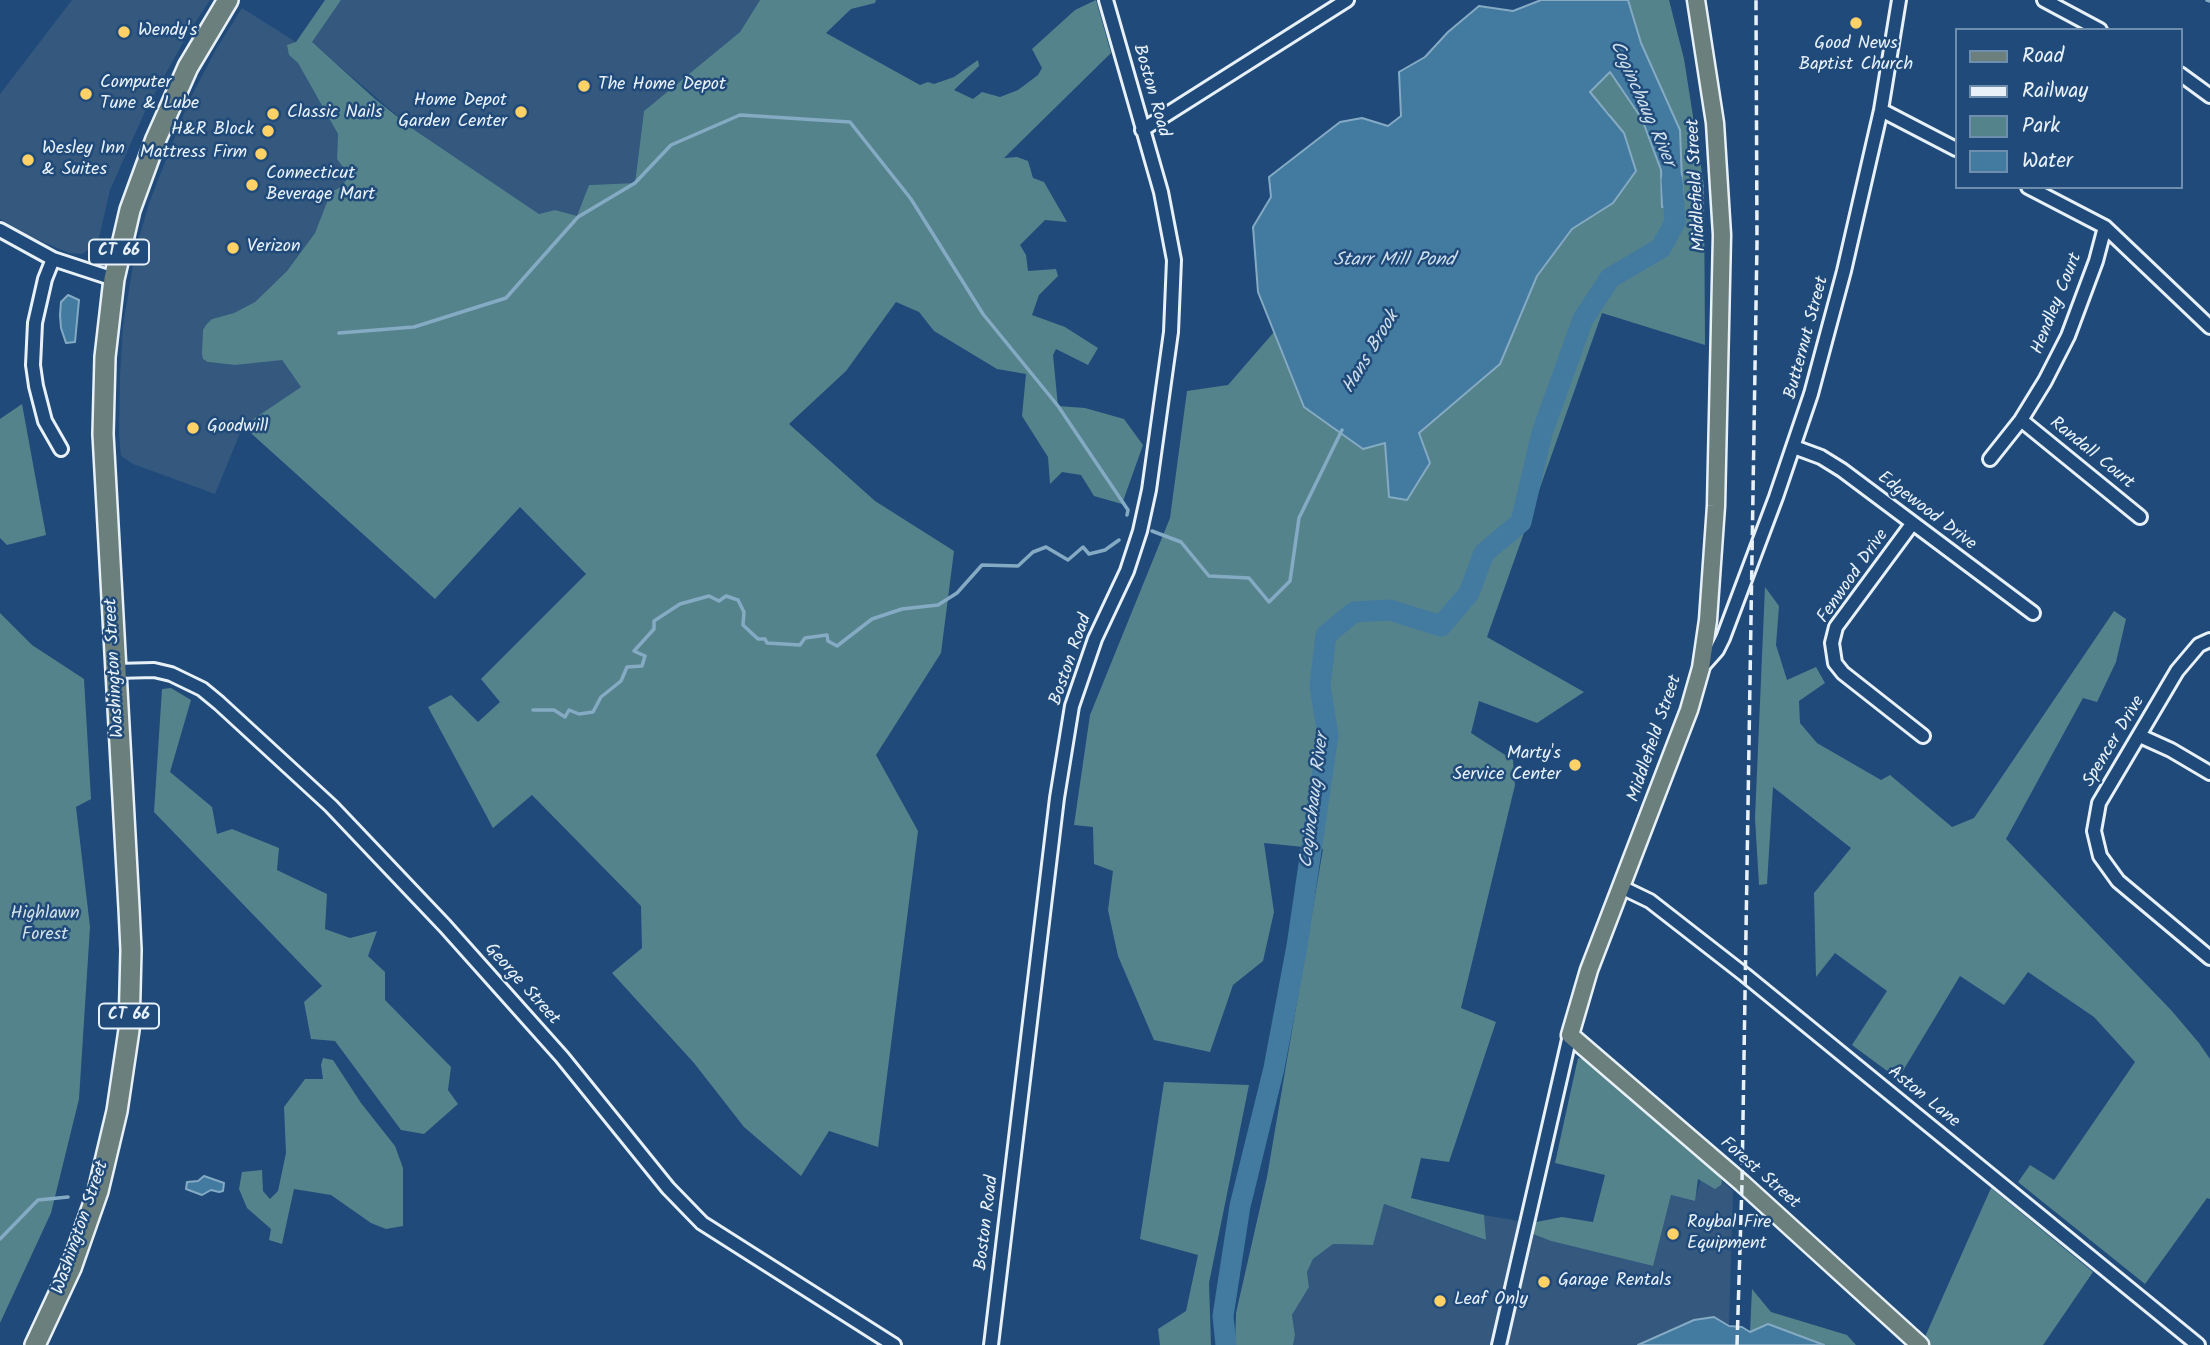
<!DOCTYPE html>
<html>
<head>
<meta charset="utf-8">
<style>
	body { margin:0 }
	#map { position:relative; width:2210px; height:1345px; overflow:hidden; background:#1f4a7a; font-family:Kalam,sans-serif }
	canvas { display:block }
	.legend { position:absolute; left:1955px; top:28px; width:228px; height:161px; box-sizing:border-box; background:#1f4a7a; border:2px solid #6f8dac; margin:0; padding:9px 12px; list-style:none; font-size:21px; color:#e8f1f8 }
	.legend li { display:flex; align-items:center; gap:14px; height:35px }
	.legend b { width:35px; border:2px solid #6f8dac }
</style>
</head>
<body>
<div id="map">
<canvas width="2210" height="1345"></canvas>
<ul class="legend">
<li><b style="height:9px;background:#6b7f7c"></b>Road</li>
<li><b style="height:9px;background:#e8f1f8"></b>Railway</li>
<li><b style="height:19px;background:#55838c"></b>Park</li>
<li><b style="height:19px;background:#437aa0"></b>Water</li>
</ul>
</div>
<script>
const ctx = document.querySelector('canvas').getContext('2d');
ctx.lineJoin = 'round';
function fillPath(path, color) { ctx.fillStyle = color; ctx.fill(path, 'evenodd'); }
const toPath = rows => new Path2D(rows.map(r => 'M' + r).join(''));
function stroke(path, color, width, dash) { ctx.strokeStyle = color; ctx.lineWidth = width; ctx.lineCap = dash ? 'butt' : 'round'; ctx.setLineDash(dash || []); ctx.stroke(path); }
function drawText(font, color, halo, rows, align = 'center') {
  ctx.font = font + ' Kalam,sans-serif'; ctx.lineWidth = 5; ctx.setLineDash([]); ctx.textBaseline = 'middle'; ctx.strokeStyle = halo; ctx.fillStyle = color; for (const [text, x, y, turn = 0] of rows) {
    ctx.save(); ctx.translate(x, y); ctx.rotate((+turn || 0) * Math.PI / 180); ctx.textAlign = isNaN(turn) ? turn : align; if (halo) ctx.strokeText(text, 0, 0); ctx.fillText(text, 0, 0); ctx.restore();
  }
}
fillPath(toPath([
	[72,0,210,0,189,32,147,107,110,190,99,238,93,247,82,254,69,253,34,238,0,219,0,94],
	[341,0,760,0,740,32,644,111,635,183,589,185,578,217,555,210,539,214,413,129,311,42],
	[242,8,296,42,289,55,298,63,338,134,337,159,348,174,343,186,331,193,315,233,287,271,255,302,234,313,212,319,208,362,235,365,281,359,301,387,243,426,215,494,133,464,121,456,119,436,120,375,123,325,136,248,149,203,189,101,215,51],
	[1701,1179,1715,1188,1722,1181,1733,1191,1729,1326,1694,1320,1638,1345,1293,1345,1295,1335,1292,1315,1309,1287,1307,1272,1313,1259,1333,1244,1373,1245,1383,1204,1485,1240,1484,1215,1531,1223,1533,1234,1551,1241,1652,1266,1671,1195,1694,1201]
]), '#34587e');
fillPath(toPath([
	[325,0,341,0,312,42,375,99,413,129,539,214,555,210,577,216,589,185,635,183,644,111,740,32,760,0,876,0,875,3,851,9,826,33,920,85,928,82,934,84,954,77,978,60,979,66,954,90,973,99,982,92,1000,97,1018,90,1038,75,1042,68,1032,49,1075,10,1096,0,1111,53,1004,158,1017,157,1028,161,1033,178,1044,182,1067,222,1045,220,1020,245,1026,255,1028,271,1056,269,1058,276,1039,295,1032,315,1065,327,1098,348,1088,365,1056,349,1053,355,1058,406,1085,408,1124,419,1143,445,1122,504,1094,496,1081,475,1062,472,1050,484,1048,457,1022,416,1026,374,997,369,934,331,919,312,896,302,846,371,789,424,875,501,954,551,941,653,876,755,918,831,878,1147,829,1131,801,1176,744,1127,694,1063,612,973,642,948,641,906,532,795,493,828,428,707,451,695,478,722,500,702,481,679,586,574,520,507,435,599,243,426,301,387,282,360,235,365,208,362,203,359,202,354,203,330,206,325,212,319,234,313,255,302,287,271,315,233,331,192,343,186,348,174,337,159,338,134,298,63,289,55,287,45,296,42],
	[1628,0,1669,0,1684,59,1704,186,1705,345,1602,313,1487,637,1584,692,1537,723,1479,701,1471,733,1513,760,1515,785,1461,1008,1496,1022,1449,1162,1421,1158,1411,1198,1484,1215,1486,1240,1384,1204,1373,1245,1333,1244,1313,1259,1307,1272,1309,1287,1292,1315,1295,1335,1293,1345,1235,1345,1236,1313,1267,1177,1323,849,1264,843,1274,912,1263,961,1233,985,1210,1052,1154,1040,1118,956,1108,910,1113,871,1094,864,1093,827,1074,825,1090,715,1170,518,1187,391,1228,385,1274,332,1304,407,1385,442,1389,497,1419,433,1500,364,1537,276,1572,229,1613,203,1610,114,1590,92,1610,72,1642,119,1661,170,1662,206,1682,205],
	[22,404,46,535,7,545,0,538,0,419],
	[1765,587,1779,606,1776,645,1787,680,1816,667,1825,683,1799,701,1800,723,1817,743,1881,780,1890,775,1952,827,1974,818,2114,611,2126,619,2116,662,2097,702,2083,698,2006,839,2171,1010,2199,1043,2210,1059,2210,1199,2207,1198,2145,1284,2018,1182,2030,1165,2054,1180,2135,1062,2094,1017,2028,972,2004,1005,1960,976,1898,1079,1852,1045,1887,991,1835,953,1816,977,1814,893,1851,848,1773,787,1767,884,1759,885,1755,818],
	[0,613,32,645,84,679,91,799,76,807,90,927,79,1099,51,1213,0,1323],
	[171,688,191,700,170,772,212,807,217,834,232,829,279,848,277,870,327,894,325,929,350,938,377,931,368,956,385,972,385,1000,451,1067,448,1090,458,1104,424,1134,401,1130,335,1041,311,1039,304,1002,322,986,154,812,162,689],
	[323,1058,333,1060,361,1103,395,1146,403,1168,403,1226,386,1229,371,1223,331,1195,294,1189,282,1244,269,1240,271,1229,247,1208,239,1189,242,1172,262,1170,263,1191,270,1199,278,1191,286,1153,284,1107,305,1079,323,1079,321,1065],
	[1578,1058,1586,1060,1719,1175,1722,1181,1721,1185,1715,1189,1698,1179,1695,1201,1671,1195,1653,1266,1551,1241,1533,1234,1531,1223,1562,1217,1593,1222,1605,1175,1555,1163],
	[1164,1082,1249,1085,1209,1283,1211,1345,1160,1345,1158,1329,1186,1311,1198,1255,1140,1239],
	[1991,1188,2093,1272,2043,1345,1930,1345,1924,1339],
	[1752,1289,1771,1312,1847,1335,1856,1345,1824,1345,1768,1324,1750,1332]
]), '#55838c');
const water = toPath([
	[1541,0,1628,0,1641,43,1680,130,1683,206,1662,207,1661,170,1642,119,1610,72,1590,92,1624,133,1636,171,1613,203,1572,229,1537,276,1500,364,1419,433,1430,463,1407,500,1389,497,1385,443,1363,449,1304,407,1258,292,1253,227,1271,197,1269,177,1340,122,1362,118,1388,126,1401,116,1399,72,1425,57,1448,32,1479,6,1513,11,1541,0],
	[68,295,79,300,75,342,66,343,61,328,60,315,61,302,68,295],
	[204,1176,224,1183,223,1191,219,1192,211,1190,202,1195,186,1189,187,1182,198,1181,204,1176],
	[1714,1317,1729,1326,1742,1327,1750,1332,1768,1324,1824,1345,1638,1345,1694,1320,1714,1317]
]);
fillPath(water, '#437aa0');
stroke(water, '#85aac3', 2);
stroke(toPath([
	[2207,0,2210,1],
	[339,333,414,327,506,298,578,217,635,183,671,145,740,115,850,122,911,199,983,314,1058,406,1128,510,1127,515],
	[1152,531,1181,542,1209,576,1249,578,1269,602,1290,581,1299,518,1342,430],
	[533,710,554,710,565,717,569,710,579,714,593,712,601,697,621,681,627,667,642,666,645,656,634,651,654,629,654,621,680,604,709,596,719,601,726,596,738,600,744,612,743,625,758,639,765,639,767,643,800,645,805,638,827,635,828,641,837,646,872,619,902,609,938,605,957,593,982,565,1018,566,1033,552,1046,547,1068,560,1083,547,1089,554,1105,550,1119,540],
	[0,1239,38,1200,68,1197]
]), '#85aac3', 3.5);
stroke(toPath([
	[1226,1345,1223,1316,1240,1206,1274,1068,1297,946,1328,735,1320,686,1326,635,1354,612,1390,610,1441,626,1469,593,1484,553,1521,522,1542,433,1583,319,1610,278,1661,248,1675,222,1672,180]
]), '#437aa0', 21);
const minor = toPath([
	[2044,0,2100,30],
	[2180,74,2210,96],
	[1881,110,1956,149],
	[1142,130,1347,0],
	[2028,187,2105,227,2210,327],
	[0,230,53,259,114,279],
	[53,259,45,279,35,323,33,365,36,386,45,421,61,449],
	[2021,420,2140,517],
	[1794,447,1821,457,1842,470,2033,613],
	[1990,459,2021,420,2045,381,2068,336,2096,261,2105,227],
	[1912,524,1836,627,1832,643,1835,663,1843,673,1923,736],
	[2210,640,2199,645,2177,671,2099,803,2094,831,2100,856,2118,881,2210,958],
	[1701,668,1717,650,1723,638,1776,497,1811,394,1844,271,1881,110,1899,0],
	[116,671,154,670,171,674,202,689,219,703,331,806,445,926,562,1057,668,1188,702,1223,894,1345],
	[2140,736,2171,750,2210,773],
	[1621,887,1650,901,1745,975,2198,1345],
	[991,1345,1057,798,1072,706,1095,639,1127,571,1140,531,1149,490,1171,332,1174,260,1161,192,1106,0],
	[1499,1345,1570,1035]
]);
const major = toPath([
	[1696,0,1715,123,1722,235,1716,506,1708,620,1701,668,1689,710,1589,970,1570,1035,1742,1183,1920,1345]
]);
const highway = toPath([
	[35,1345,71,1268,98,1191,117,1111,129,1030,131,950,129,908,103,434,105,357,114,279,130,210,156,139,188,67,228,0]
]);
stroke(minor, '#e8f1f8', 18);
stroke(major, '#e8f1f8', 21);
stroke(highway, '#e8f1f8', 24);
stroke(minor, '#1f4a7a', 12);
stroke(major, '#6b7f7c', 16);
stroke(highway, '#6b7f7c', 19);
stroke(toPath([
	[1737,1345,1742,1183,1757,243,1756,0]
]), '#e8f1f8', 3.5, [10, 5]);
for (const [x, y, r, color] of [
	[1856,23,7,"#ffd166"],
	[124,32,7,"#ffd166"],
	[584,86,7,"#ffd166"],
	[86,94,7,"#ffd166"],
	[521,112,7,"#ffd166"],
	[273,114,7,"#ffd166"],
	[268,131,7,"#ffd166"],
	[261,154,7,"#ffd166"],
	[28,160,7,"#ffd166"],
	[252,185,7,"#ffd166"],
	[233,248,7,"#ffd166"],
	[193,428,7,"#ffd166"],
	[1575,765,7,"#ffd166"],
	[1673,1234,7,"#ffd166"],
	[1544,1282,7,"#ffd166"],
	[1440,1301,7,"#ffd166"]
]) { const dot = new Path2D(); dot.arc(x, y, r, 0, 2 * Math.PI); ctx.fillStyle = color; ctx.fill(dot); stroke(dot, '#1f4a7a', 2.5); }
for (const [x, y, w] of [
	[119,252,60],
	[129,1016,60]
]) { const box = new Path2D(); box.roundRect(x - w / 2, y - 12.5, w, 25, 5); ctx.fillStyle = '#1f4a7a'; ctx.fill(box); stroke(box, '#e8f1f8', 2); }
drawText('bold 16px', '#e8f1f8', null, [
	["CT 66",119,252],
	["CT 66",129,1016]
]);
drawText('18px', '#e8f1f8', '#1f4a7a', [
	["Wendy's",138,32],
	["Good News",1856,45,"center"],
	["Baptist Church",1856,66,"center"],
	["Computer",100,84],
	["Tune & Lube",100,105],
	["The Home Depot",598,86],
	["Home Depot",507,102,"right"],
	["Garden Center",507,123,"right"],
	["Classic Nails",287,114],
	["H&R Block",254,131,"right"],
	["Wesley Inn",42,150],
	["& Suites",42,171],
	["Mattress Firm",247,154,"right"],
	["Connecticut",266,175],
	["Beverage Mart",266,196],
	["Verizon",247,248],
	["Goodwill",207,428],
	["Marty's",1561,755,"right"],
	["Service Center",1561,776,"right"],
	["Roybal Fire",1687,1224],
	["Equipment",1687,1245],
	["Garage Rentals",1558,1282],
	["Leaf Only",1454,1301]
], 'left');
drawText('18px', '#e8f1f8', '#1f4a7a', [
	["Boston Road",1150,91,74],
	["Middlefield Street",1698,185,-93],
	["Hendley Court",2058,304,-68],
	["Butternut Street",1808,338,-75],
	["Randall Court",2091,454,39],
	["Edgewood Drive",1926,512,37],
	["Fenwood Drive",1854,577,-55],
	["Boston Road",1072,660,-71],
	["Washington Street",116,668,-93],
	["Middlefield Street",1656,739,-71],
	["Spencer Drive",2115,742,-59],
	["George Street",521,985,48],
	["Aston Lane",1923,1098,39],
	["Forest Street",1759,1174,41],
	["Boston Road",988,1223,-83],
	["Washington Street",82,1228,-71]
]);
drawText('18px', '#d2e0e8', '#1f4a7a', [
	["Highlawn",45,915],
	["Forest",45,936]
]);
drawText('italic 19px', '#cfdfeb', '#1f4a7a', [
	["Coginchaug River",1641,104,66],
	["Starr Mill Pond",1394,262],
	["Hans Brook",1372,353,-59],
	["Coginchaug River",1316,801,-83]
]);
</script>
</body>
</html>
